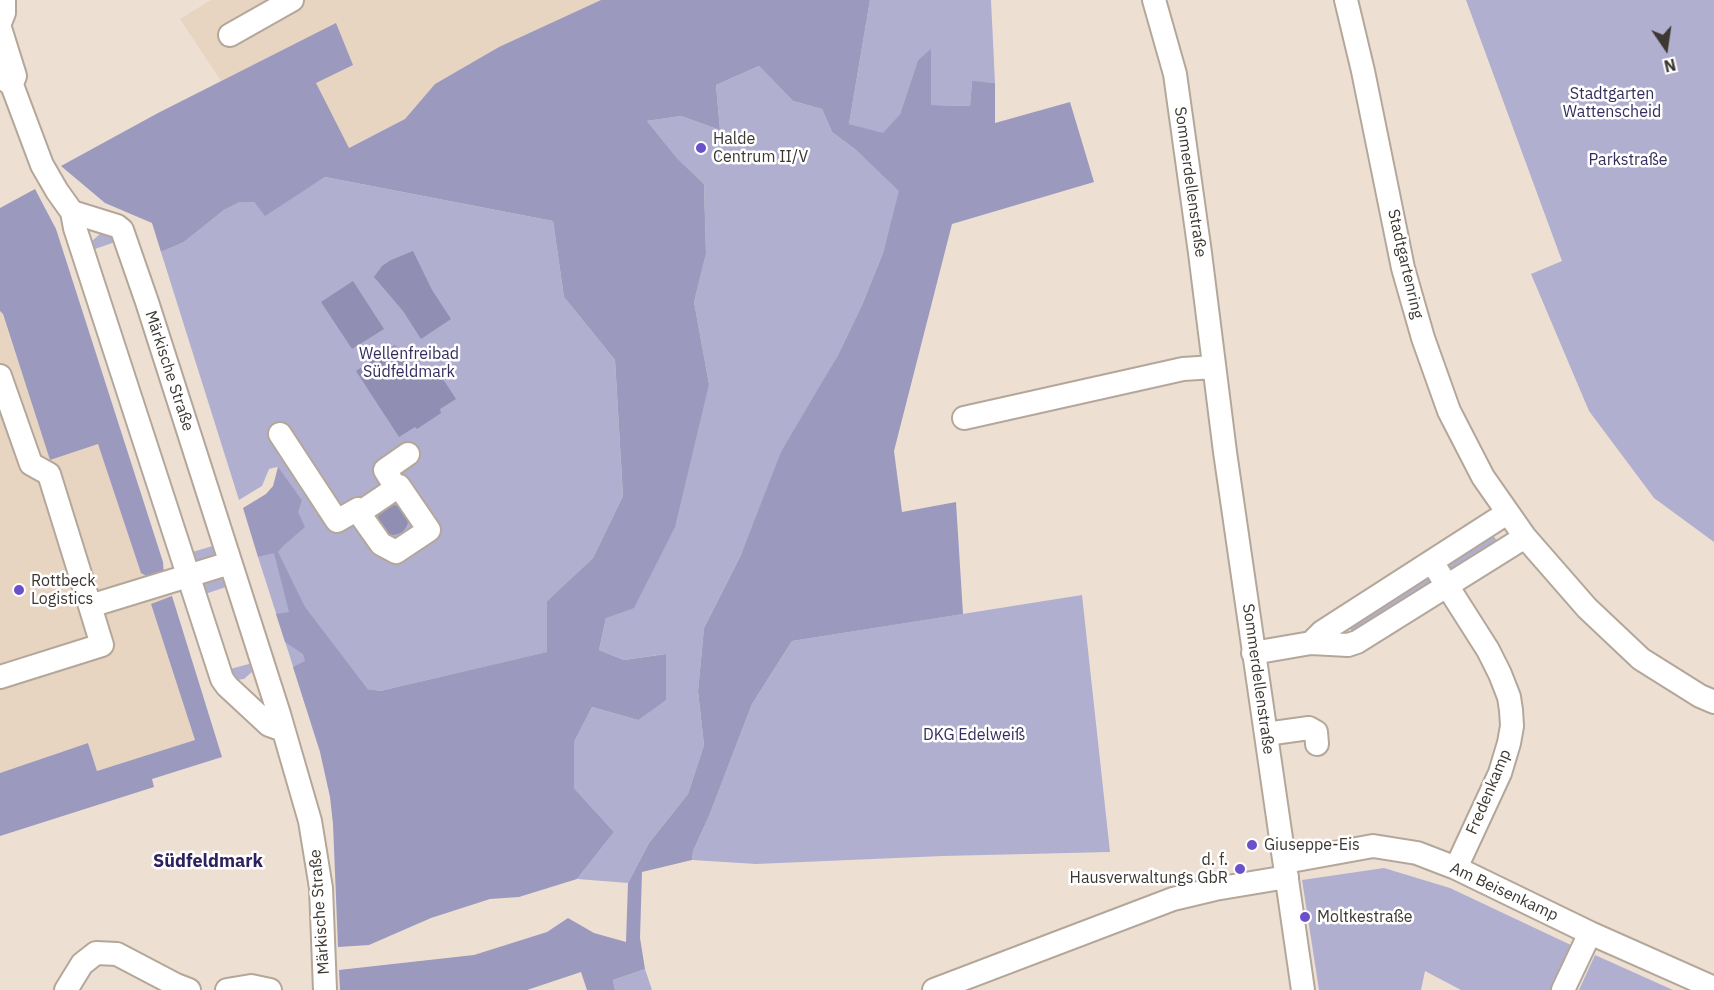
<!DOCTYPE html>
<html>
<head>
<meta charset="utf-8">
<style>
	body { margin:0 }
	#map { position:relative; width:1714px; height:990px; overflow:hidden; background:#ede0d3; font-family:"IBM Plex Sans",sans-serif }
	canvas { display:block }
	.north { position:absolute; left:1636px; top:18px; width:60px; height:60px; -webkit-text-stroke:4px #fff; paint-order:stroke; rotate:167deg; font-size:16px; font-weight:700; line-height:24px; text-align:center; color:#3c3731 }
	.north::after { content:''; display:block; margin:auto; width:21px; height:27px; background:#3c3731; clip-path:polygon(50% 0,100% 100%,50% 72%,0 100%) }
</style>
</head>
<body>
<div id="map">
<canvas width="1714" height="990"></canvas>
<div class="north">N</div>
</div>
<script>
const ctx = document.querySelector('canvas').getContext('2d');
ctx.lineJoin = 'round';
function fillPath(path, color) { ctx.fillStyle = color; ctx.fill(path, 'evenodd'); }
const toPath = rows => new Path2D(rows.map(r => 'M' + r).join(''));
function stroke(path, color, width, dash) { ctx.strokeStyle = color; ctx.lineWidth = width; ctx.lineCap = dash ? 'butt' : 'round'; ctx.setLineDash(dash || []); ctx.stroke(path); }
function drawText(font, color, halo, rows, align = 'center') {
  ctx.font = font + ' "IBM Plex Sans",sans-serif'; ctx.lineWidth = 5; ctx.setLineDash([]); ctx.textBaseline = 'middle'; ctx.strokeStyle = halo; ctx.fillStyle = color; for (const [text, x, y, turn = 0] of rows) {
    ctx.save(); ctx.translate(x, y); ctx.rotate((+turn || 0) * Math.PI / 180); ctx.textAlign = isNaN(turn) ? turn : align; if (halo) ctx.strokeText(text, 0, 0); ctx.fillText(text, 0, 0); ctx.restore();
  }
}
fillPath(toPath([
	[211,0,601,0,499,47,435,84,405,119,348,148,316,83,336,24,221,81,180,19],
	[0,311,2,313,50,459,98,444,141,573,164,575,172,596,151,605,195,740,97,771,88,743,0,773]
]), '#e7d4c1');
fillPath(toPath([
	[870,0,991,0,995,83,972,82,970,106,930,105,931,50,918,60,900,114,883,134,849,124],
	[1466,0,1714,0,1714,542,1654,498,1589,411,1531,274,1562,261],
	[759,66,793,101,822,109,832,132,856,150,900,191,883,253,862,305,838,355,813,399,741,555,704,628,698,691,704,745,688,794,649,843,628,883,577,879,614,832,574,788,574,742,592,707,638,720,665,654,624,660,599,650,606,618,709,384,694,302,706,254,704,184,677,158,647,121,681,116,720,130,716,85],
	[325,177,553,221,564,297,615,360,623,496,593,558,547,601,548,652,380,691,369,689,370,693,306,707,258,557,274,552,302,500,277,467,269,469,262,486,239,500,161,252,184,242,224,210,240,202,254,202,265,215],
	[101,233,109,233,118,241,92,250,92,241],
	[1493,535,1500,545,1451,576,1445,566],
	[216,545,213,557,198,562,189,553],
	[1429,574,1435,584,1354,635,1348,625],
	[219,577,225,581,229,586,202,595,204,583,207,580],
	[1082,595,1110,852,943,856,756,864,692,860,693,851,709,816,752,704,792,641],
	[253,663,253,671,244,679,236,680,226,670],
	[1384,868,1450,888,1573,946,1553,990,1461,990,1425,971,1421,990,1319,990,1302,880],
	[1595,955,1673,990,1579,990],
	[645,969,652,990,615,990,613,980]
]), '#b1afcf');
fillPath(toPath([
	[601,0,870,0,849,124,883,133,900,114,918,60,931,49,931,105,970,106,972,81,995,83,995,123,1070,102,1094,182,952,224,894,451,902,512,956,502,963,614,792,641,752,704,709,816,693,851,692,860,642,872,640,938,645,969,613,980,615,990,587,990,581,972,527,990,340,990,339,970,474,955,547,932,568,918,594,933,626,942,628,883,649,843,688,794,704,745,698,691,704,628,741,555,781,452,838,355,862,305,883,253,899,191,856,150,832,132,822,109,793,101,759,66,716,85,720,130,681,116,647,121,677,158,704,184,706,254,694,302,709,384,675,527,634,608,606,618,599,650,624,660,666,654,666,700,638,720,592,707,574,742,574,788,614,832,577,879,519,897,490,899,431,918,369,945,338,947,333,824,330,797,320,752,293,667,305,661,303,654,285,642,276,614,289,612,274,553,258,557,243,508,266,494,273,486,278,467,302,500,298,512,305,527,283,546,278,552,305,607,369,691,369,689,380,691,547,652,547,601,593,558,623,496,615,360,564,297,553,221,325,177,265,216,254,202,240,202,224,210,184,242,161,252,152,223,105,203,61,166,158,113,336,23,353,65,316,83,349,148,405,119,435,84,499,47],
	[35,189,56,229,163,562,164,575,150,578,141,573,98,444,50,460,3,314,0,311,0,208],
	[172,596,222,757,152,779,154,787,0,836,0,773,88,743,97,771,195,740,151,604]
]), '#9b99bd');
fillPath(toPath([
	[413,251,432,290,451,319,421,339,403,311,374,277,382,266,391,260],
	[353,281,384,329,352,349,321,302],
	[395,345,415,375,439,373,456,399,440,409,441,413,417,429,415,427,399,437,356,371],
	'378 520a15 15 0 1 1 30 0a15 15 0 1 1-30 0Z'
]), '#918eb3');
const minor = toPath([
	[1154,0,1175,74,1200,253,1225,452,1303,990],
	[1346,0,1363,71,1403,268,1423,338,1449,411,1483,477,1525,537,1587,608,1641,659,1700,696,1714,702],
	[0,23,4,13,4,0],
	[0,28,15,76,12,84],
	[230,35,292,0],
	[0,69,4,79,12,85,42,165,57,191,72,212,75,228,222,679,227,686,269,725,283,730],
	[72,212,117,226,122,230,147,302,279,714,310,821,321,888,325,990],
	[0,376,31,464,49,474,90,606],
	[964,418,1183,369,1214,367],
	[280,434,337,521,358,509,361,512],
	[399,486,429,530,396,552,381,544,359,513,399,486],
	[396,488,385,470,408,454],
	[1432,562,1488,650,1500,674,1509,697,1511,710,1512,726,1509,743,1500,773,1456,868],
	[1311,643,1322,632,1507,513],
	[1253,653,1311,643,1348,645,1357,642,1525,537],
	[0,677,102,645,90,606,230,563],
	[1266,734,1309,728,1316,732,1317,744],
	[1285,862,1373,846,1417,853,1456,868,1590,933,1714,988],
	[66,990,82,964,96,953,117,954,176,985,189,990],
	[227,990,251,986,270,990],
	[934,990,1173,899,1215,889,1287,877],
	[1563,990,1590,933]
]);
stroke(minor, '#b4a79a', 26);
stroke(minor, '#fff', 22);
for (const [x, y, r, color] of [
	[701,148,6,"#6a50c9"],
	[19,590,6,"#6a50c9"],
	[1252,845,6,"#6a50c9"],
	[1240,869,6,"#6a50c9"],
	[1305,917,6,"#6a50c9"]
]) { const dot = new Path2D(); dot.arc(x, y, r, 0, 2 * Math.PI); ctx.fillStyle = color; ctx.fill(dot); stroke(dot, '#fff', 2); }
drawText('16px', '#352d5e', '#fff', [
	["Stadtgarten",1612,94],
	["Wattenscheid",1612,112],
	["Parkstraße",1628,160],
	["Wellenfreibad",409,354],
	["Südfeldmark",409,372],
	["DKG Edelweiß",974,735]
]);
drawText('16px', '#3c3731', '#fff', [
	["Halde",713,139],
	["Centrum II/V",713,157],
	["Rottbeck",31,581],
	["Logistics",31,599],
	["Giuseppe-Eis",1264,845],
	["d. f.",1228,860,"right"],
	["Hausverwaltungs GbR",1228,878,"right"],
	["Moltkestraße",1317,917]
], 'left');
drawText('16px', '#3c3731', '#fff', [
	["Sommerdellenstraße",1190,182,82],
	["Stadtgartenring",1405,264,77],
	["Märkische Straße",169,371,72],
	["Sommerdellenstraße",1258,679,82],
	["Fredenkamp",1489,792,-67],
	["Am Beisenkamp",1504,892,25],
	["Märkische Straße",320,912,-94]
]);
drawText('bold 18px', '#2e225d', '#fff', [
	["Südfeldmark",208,862]
]);
</script>
</body>
</html>
